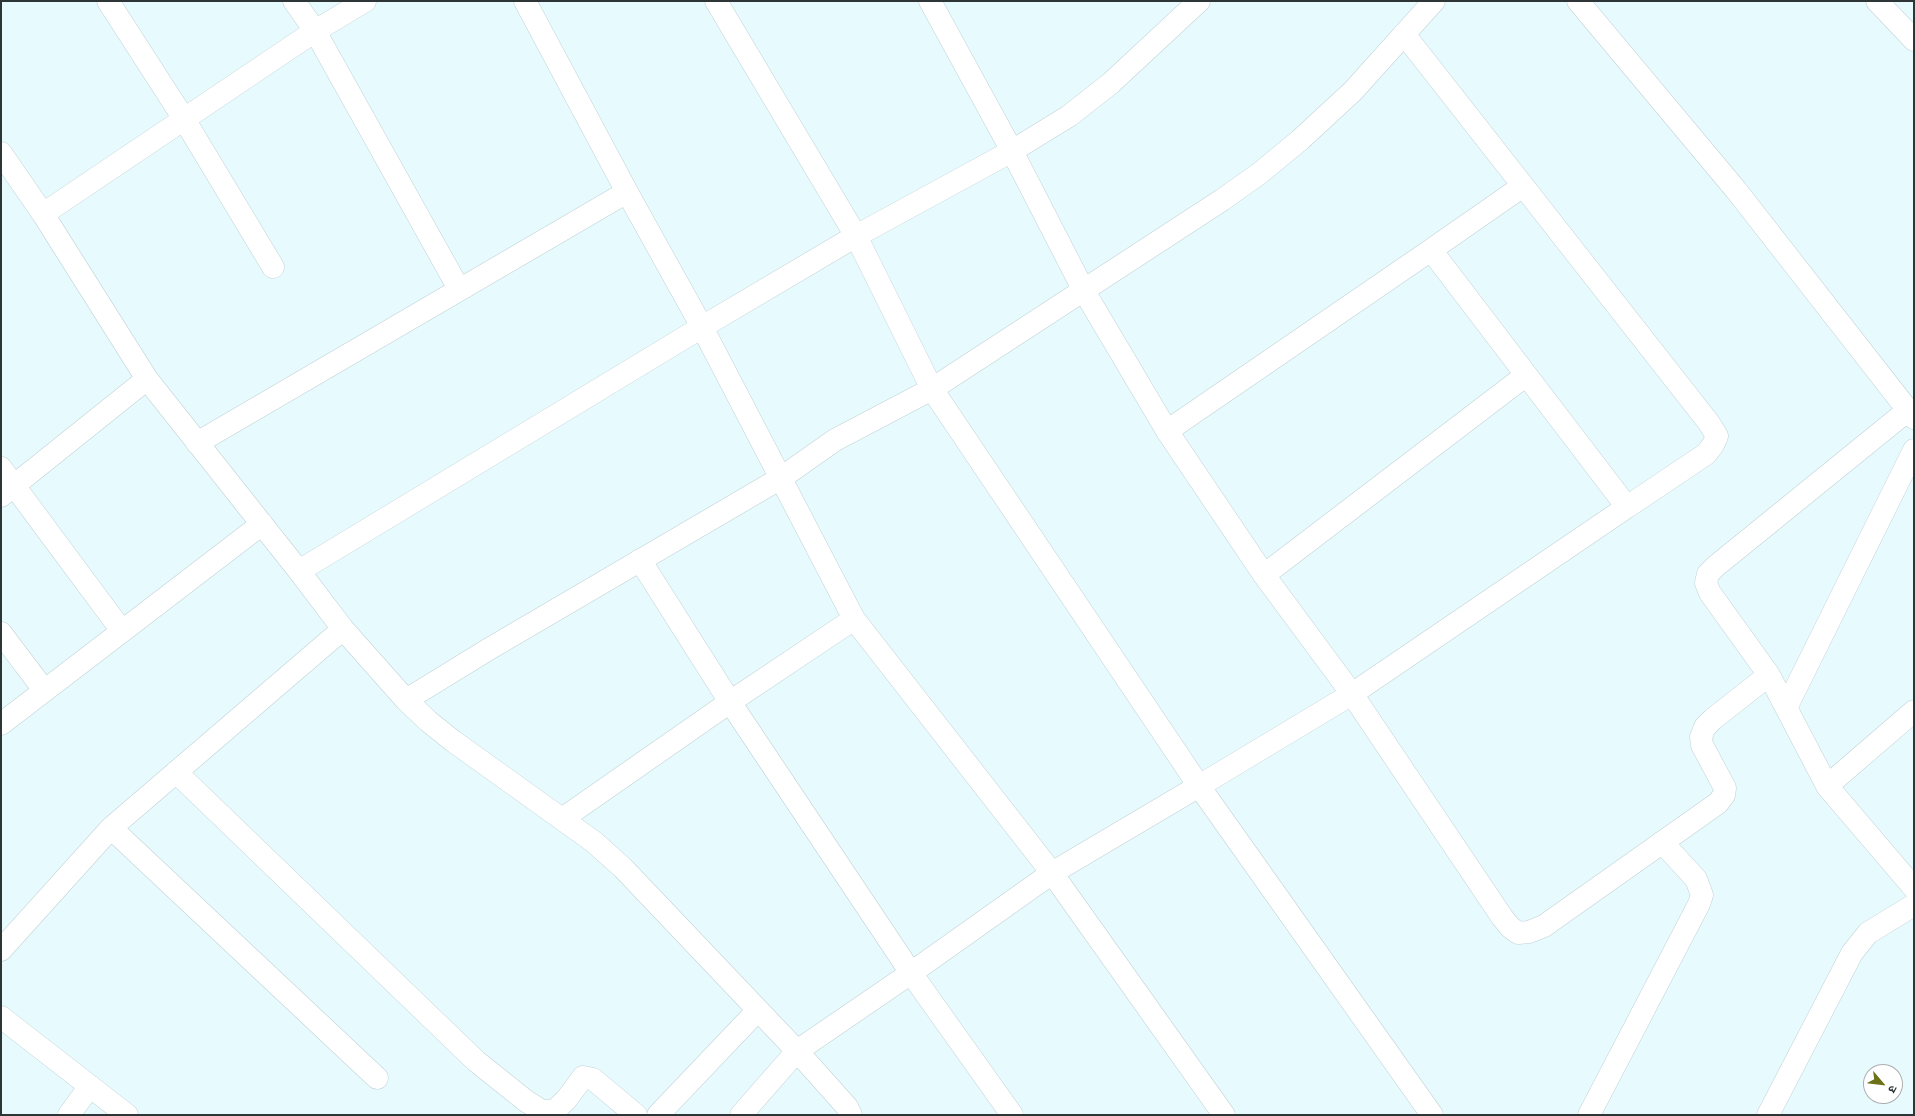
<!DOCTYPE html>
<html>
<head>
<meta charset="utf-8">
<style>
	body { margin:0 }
	#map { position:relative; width:1915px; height:1116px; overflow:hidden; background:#e7fafe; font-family:Commissioner,"Noto Sans Devanagari",sans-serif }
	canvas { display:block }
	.frame { position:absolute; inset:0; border:2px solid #2e3537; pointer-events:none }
	.north { position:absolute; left:1863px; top:1064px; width:40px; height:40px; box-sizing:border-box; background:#fff; border:1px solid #abaeaf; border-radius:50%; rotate:118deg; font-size:11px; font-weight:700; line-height:16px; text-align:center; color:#2e3537 }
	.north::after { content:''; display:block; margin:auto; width:14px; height:18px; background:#6d7219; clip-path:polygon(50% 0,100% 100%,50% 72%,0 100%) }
</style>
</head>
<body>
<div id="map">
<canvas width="1915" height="1116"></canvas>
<div class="frame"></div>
<div class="north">उ</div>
</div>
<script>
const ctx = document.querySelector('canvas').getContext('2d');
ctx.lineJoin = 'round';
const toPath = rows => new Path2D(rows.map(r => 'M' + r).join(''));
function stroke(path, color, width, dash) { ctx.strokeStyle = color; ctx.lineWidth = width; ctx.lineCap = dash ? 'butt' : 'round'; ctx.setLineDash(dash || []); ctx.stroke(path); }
const street = toPath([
	[108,1,184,119,273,267],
	[294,1,315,31,459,289],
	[930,1,1012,151,1084,291,1167,431,1431,250,1627,507,1352,694,1199,786,1432,1115],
	[1578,1,1736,190,1914,418],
	[1877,1,1914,40],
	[1404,34,1709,423,1717,436,1713,445,1706,454,1627,507],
	[1,153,43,214,147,379,299,571,343,629,406,700,428,721,453,741,594,842,623,868,797,1051,847,1107,851,1115],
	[627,192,702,327,854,619,1052,873,1199,786,932,389,856,236,716,1],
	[43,214,315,31,365,1],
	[1431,250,1523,186],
	[1907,411,1716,566,1708,574,1706,583,1710,593,1769,675,1827,786,1914,888],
	[1167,431,1264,575,1352,694,1502,917,1510,927,1518,933,1529,932,1544,926,1718,803,1724,795,1725,788,1702,745,1701,737,1705,727,1713,719,1769,675],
	[197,443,627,192,525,1],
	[1,468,122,631],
	[1,496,147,379],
	[640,560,730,702,911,973,797,1051,741,1115],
	[299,571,702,327,856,236,1012,151,1069,116,1111,83,1199,1],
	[1264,575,1525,376],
	[1,633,44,690],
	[406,700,489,649,781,478,835,440,932,389,1222,200,1260,173,1300,140,1353,91,1434,1],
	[1787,706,1914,450],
	[1,724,262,524],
	[176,772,476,1061,526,1101,542,1111,554,1111,566,1100,583,1077,593,1079,636,1115],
	[1827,786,1914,711],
	[562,819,730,702,854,619],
	[111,828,377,1078],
	[1,950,111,828,343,629],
	[1,1017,127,1115],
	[69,1115,90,1086],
	[658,1115,758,1010],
	[1012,1115,911,973,1052,873,1224,1115],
	[1589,1115,1699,904,1702,895,1696,879,1662,842],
	[1768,1115,1852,953,1868,933,1914,905]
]);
stroke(street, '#c0d2d6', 23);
stroke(street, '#fff', 22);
</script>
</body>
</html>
